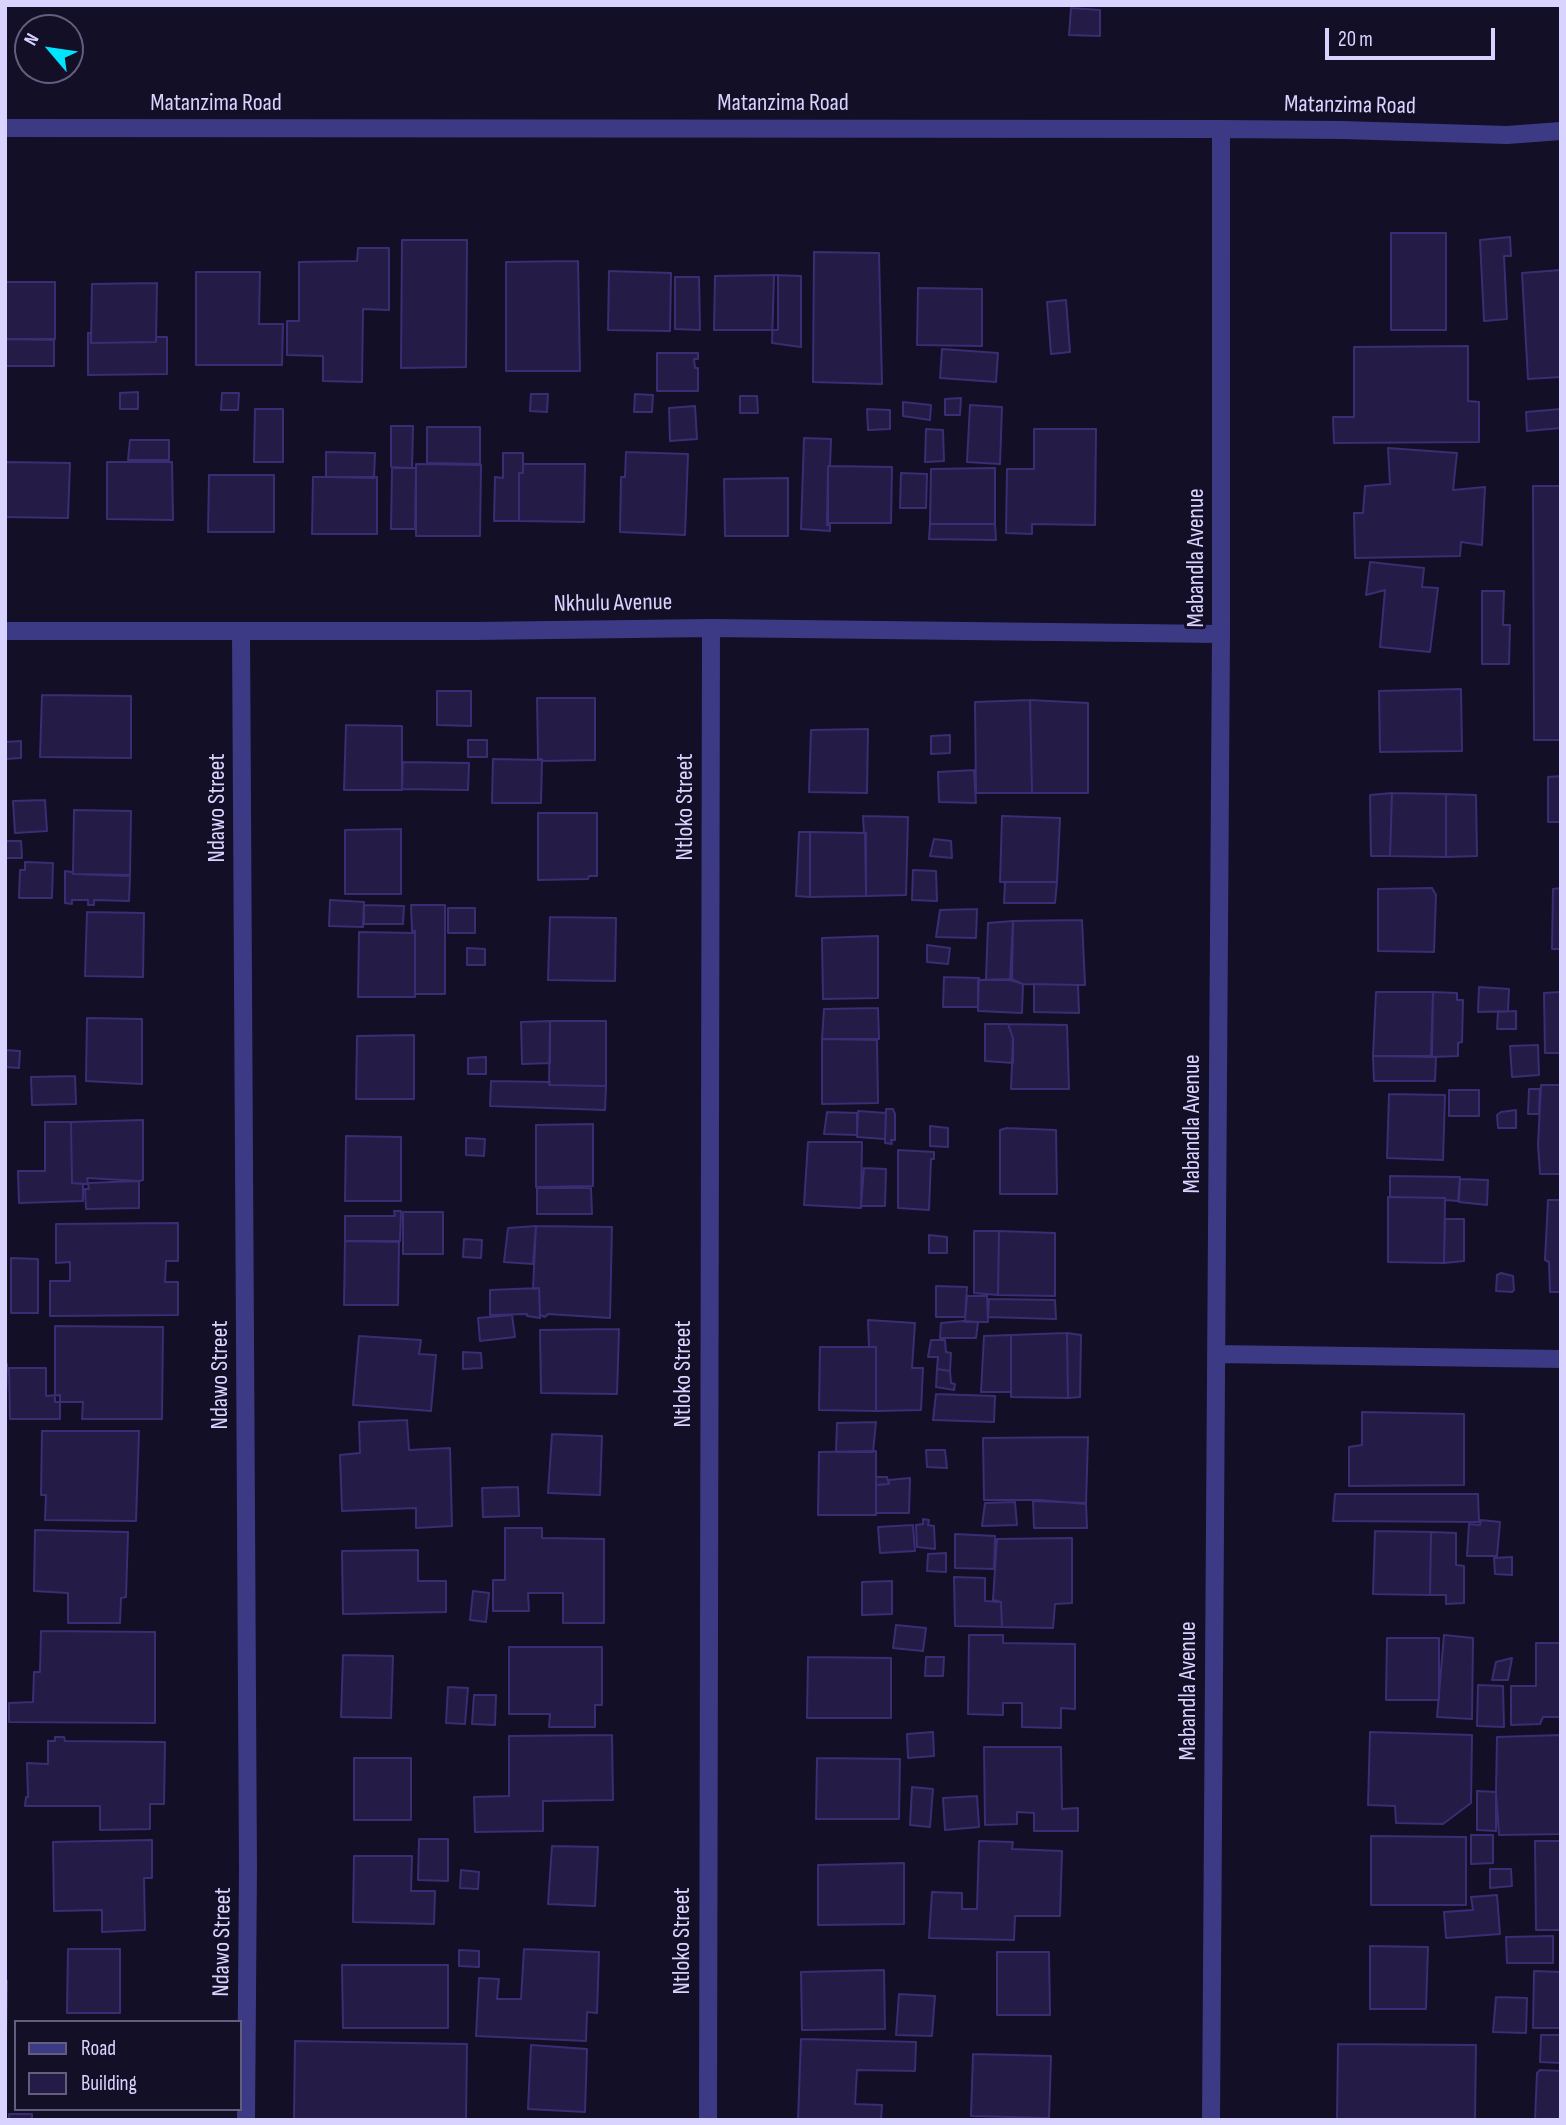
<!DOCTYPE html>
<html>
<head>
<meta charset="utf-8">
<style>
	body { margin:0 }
	#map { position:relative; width:1566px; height:2125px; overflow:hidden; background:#130f26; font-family:"Sofia Sans Condensed",sans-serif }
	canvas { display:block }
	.frame { position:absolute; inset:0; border:7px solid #d9d4ff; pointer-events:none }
	.legend { position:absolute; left:14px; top:2020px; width:228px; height:91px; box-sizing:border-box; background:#130f26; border:2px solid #625e7d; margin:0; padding:9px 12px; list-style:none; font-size:21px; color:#d9d4ff }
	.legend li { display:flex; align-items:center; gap:14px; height:35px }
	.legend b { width:35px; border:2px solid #625e7d }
	.north { position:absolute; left:14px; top:14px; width:70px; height:70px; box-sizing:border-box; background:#130f26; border:2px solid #625e7d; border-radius:50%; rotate:299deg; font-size:19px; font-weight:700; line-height:28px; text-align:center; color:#d9d4ff }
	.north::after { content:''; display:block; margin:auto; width:24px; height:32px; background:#00e5ff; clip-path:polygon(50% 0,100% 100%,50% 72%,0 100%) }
	.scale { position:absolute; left:1325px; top:28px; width:170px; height:32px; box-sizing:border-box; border:4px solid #d9d4ff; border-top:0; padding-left:9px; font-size:21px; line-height:24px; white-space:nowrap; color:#d9d4ff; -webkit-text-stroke:5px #130f26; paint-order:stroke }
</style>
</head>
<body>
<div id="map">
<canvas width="1566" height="2125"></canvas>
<div class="frame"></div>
<ul class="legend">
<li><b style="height:9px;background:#3d3a85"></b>Road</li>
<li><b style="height:19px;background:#241b47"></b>Building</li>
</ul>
<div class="north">N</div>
<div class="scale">20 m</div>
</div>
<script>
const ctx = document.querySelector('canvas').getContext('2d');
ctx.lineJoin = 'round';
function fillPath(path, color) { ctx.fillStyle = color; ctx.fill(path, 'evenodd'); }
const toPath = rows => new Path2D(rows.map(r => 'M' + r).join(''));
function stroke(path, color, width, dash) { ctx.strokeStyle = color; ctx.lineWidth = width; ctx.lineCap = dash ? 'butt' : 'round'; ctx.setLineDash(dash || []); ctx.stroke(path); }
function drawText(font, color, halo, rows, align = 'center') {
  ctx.font = font + ' "Sofia Sans Condensed",sans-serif'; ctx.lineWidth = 6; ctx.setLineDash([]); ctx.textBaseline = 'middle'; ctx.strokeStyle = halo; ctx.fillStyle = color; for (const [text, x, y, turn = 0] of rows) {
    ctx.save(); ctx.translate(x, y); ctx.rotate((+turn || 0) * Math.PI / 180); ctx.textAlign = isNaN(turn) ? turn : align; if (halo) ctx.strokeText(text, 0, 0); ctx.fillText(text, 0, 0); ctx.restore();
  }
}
const building = toPath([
	[1071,8,1100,10,1100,36,1069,35,1071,8],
	[1391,233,1446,233,1446,330,1391,330,1391,233],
	[1510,237,1511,256,1504,256,1507,319,1484,321,1480,240,1510,237],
	[402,240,467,240,466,367,401,368,402,240],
	[358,248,389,248,389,310,363,309,362,382,323,381,323,356,287,355,287,321,299,321,299,262,357,261,358,248],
	[814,252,879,253,882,384,813,382,814,252],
	[578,261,580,371,506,371,506,262,578,261],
	[1561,270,1561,377,1528,379,1522,273,1561,270],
	[609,271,671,273,670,331,608,330,609,271],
	[196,272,260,272,259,324,283,324,282,365,196,365,196,272],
	[774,275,801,276,801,347,772,343,774,275],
	[778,275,778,330,714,330,715,276,778,275],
	[675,277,699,277,700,330,675,329,675,277],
	[5,282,55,282,55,339,5,339,5,282],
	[157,283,156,342,91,343,92,284,157,283],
	[918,288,982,289,982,346,917,345,918,288],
	[1066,300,1070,352,1051,354,1047,302,1066,300],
	[88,333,91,333,91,343,156,342,156,337,167,337,167,374,88,375,88,333],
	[5,339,54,340,54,366,5,366,5,339],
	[1468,346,1468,401,1479,402,1479,442,1334,443,1333,417,1354,417,1354,347,1468,346],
	[942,349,998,353,996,382,940,378,942,349],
	[657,353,698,353,698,359,694,359,695,368,698,368,698,391,657,391,657,353],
	[138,392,138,409,120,409,120,393,138,392],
	[222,393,239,393,238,410,221,410,222,393],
	[531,394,548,394,547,412,530,411,531,394],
	[635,394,653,395,652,412,634,412,635,394],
	[740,396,757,396,758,413,740,413,740,396],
	[961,398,960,415,945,415,945,399,961,398],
	[903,402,931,405,930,420,903,416,903,402],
	[970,405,1002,407,1000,464,967,462,970,405],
	[695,406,697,439,670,441,669,408,695,406],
	[255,409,283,409,283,462,254,462,255,409],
	[867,409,890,410,890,429,868,430,867,409],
	[1561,409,1561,428,1527,431,1526,412,1561,409],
	[391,426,413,426,412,468,391,467,391,426],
	[427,427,480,427,480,464,427,463,427,427],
	[926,429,943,430,944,461,925,462,926,429],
	[1034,429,1096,429,1095,525,1032,524,1032,534,1006,533,1007,469,1034,469,1034,429],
	[804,438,831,439,830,466,828,466,827,525,830,525,830,531,801,529,804,438],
	[130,440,169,440,169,460,128,460,130,440],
	[1388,448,1457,453,1453,490,1485,487,1482,545,1461,542,1460,556,1355,558,1354,513,1363,513,1365,486,1390,484,1388,448],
	[326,452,375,453,374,478,326,477,326,452],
	[626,452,688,454,685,535,620,532,621,477,625,477,626,452],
	[503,453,523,453,523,473,519,473,519,521,494,521,495,477,503,478,503,453],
	[5,462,70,463,68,518,5,517,5,462],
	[107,462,172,462,173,520,107,519,107,462],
	[416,464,481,465,480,536,416,536,416,464],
	[523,464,585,464,584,522,519,521,519,473,523,473,523,464],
	[828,466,892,467,891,523,828,523,828,466],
	[392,468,416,468,415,529,391,529,392,468],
	[995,468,995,524,930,524,931,469,995,468],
	[901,473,927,474,926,508,900,508,901,473],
	[209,475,274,475,274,532,208,532,209,475],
	[313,477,377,477,377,534,312,534,313,477],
	[788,478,788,536,725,536,724,479,788,478],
	[1533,486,1561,486,1561,740,1534,740,1533,486],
	[930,524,995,524,996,540,929,539,930,524],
	[1370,562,1424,568,1422,587,1438,588,1430,652,1380,647,1385,590,1366,595,1370,562],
	[1482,591,1504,591,1503,625,1510,625,1509,664,1482,664,1482,591],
	[1461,689,1462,751,1380,752,1379,691,1461,689],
	[437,691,471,691,471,726,437,725,437,691],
	[42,695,131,696,131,758,40,757,42,695],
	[537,698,595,698,595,760,542,761,542,759,538,759,537,698],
	[1030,700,1032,793,976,793,975,702,1030,700],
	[1030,700,1088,703,1088,793,1032,793,1030,700],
	[346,725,402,726,402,790,344,790,346,725],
	[868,729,867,793,809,792,811,730,868,729],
	[950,735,950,753,931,754,931,736,950,735],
	[468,740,487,740,487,757,468,757,468,740],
	[21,741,21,758,5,759,5,742,21,741],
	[493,759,542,760,541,803,492,803,493,759],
	[403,762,469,763,468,790,402,789,403,762],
	[974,770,976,803,939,802,938,772,974,770],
	[1561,776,1561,822,1548,822,1548,777,1561,776],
	[1392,793,1446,794,1446,857,1390,856,1392,793],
	[1392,793,1390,856,1371,856,1370,795,1392,793],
	[1446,794,1476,795,1477,856,1446,857,1446,794],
	[45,800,47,831,15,833,13,801,45,800],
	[74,810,131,811,130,875,73,874,74,810],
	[538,813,597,813,597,876,589,876,588,879,538,880,538,813],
	[863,816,908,817,906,895,866,896,866,833,864,833,863,816],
	[1002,816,1060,818,1057,882,1000,882,1002,816],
	[401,829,401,894,345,894,345,830,401,829],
	[799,832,810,832,810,897,796,896,799,832],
	[810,832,865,833,866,896,810,897,810,832],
	[934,839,951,841,952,858,930,856,934,839],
	[5,841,21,841,22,858,5,858,5,841],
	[25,862,53,863,52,898,19,898,20,870,25,870,25,862],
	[913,870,936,871,937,901,912,900,913,870],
	[65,871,72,872,73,874,130,876,129,901,94,900,94,905,88,905,88,900,72,900,72,904,65,903,65,871],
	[1005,882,1057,882,1055,903,1004,903,1005,882],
	[1432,888,1436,895,1434,952,1378,951,1378,889,1432,888],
	[1561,888,1561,949,1552,949,1553,889,1561,888],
	[330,900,364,902,363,927,329,926,330,900],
	[364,905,404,906,403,924,364,924,364,905],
	[411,905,445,905,445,994,415,994,415,931,412,931,411,905],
	[448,908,475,908,475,933,448,933,448,908],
	[977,909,976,938,936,937,940,910,977,909],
	[87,912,144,913,143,977,85,976,87,912],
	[550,917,616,918,615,981,548,980,550,917],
	[1082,920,1085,985,1023,984,1010,980,1013,921,1082,920],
	[1013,921,1012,980,986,980,988,923,1013,921],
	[359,932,415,933,415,997,358,997,359,932],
	[878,936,878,998,823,999,822,938,878,936],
	[927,945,950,948,948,964,927,962,927,945],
	[467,948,485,949,485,965,467,965,467,948],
	[944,977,979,978,978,1007,943,1007,944,977],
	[1011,979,1023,984,1022,1013,978,1011,978,980,1011,979],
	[1034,984,1078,985,1079,1013,1034,1012,1034,984],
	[1479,987,1509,989,1508,1011,1478,1012,1479,987],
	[1376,992,1433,992,1432,1056,1373,1056,1376,992],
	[1433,992,1457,993,1457,1000,1463,1000,1462,1042,1458,1043,1458,1056,1431,1057,1433,992],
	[1561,992,1561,1053,1545,1053,1544,993,1561,992],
	[878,1008,879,1039,822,1039,824,1009,878,1008],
	[1516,1011,1516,1029,1497,1029,1498,1012,1516,1011],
	[87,1018,142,1019,142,1084,86,1081,87,1018],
	[550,1021,606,1021,606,1086,549,1085,550,1021],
	[550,1021,550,1063,522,1064,521,1022,550,1021],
	[985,1024,1008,1024,1013,1038,1013,1063,985,1061,985,1024],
	[1008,1024,1067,1025,1069,1089,1011,1089,1013,1038,1008,1024],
	[414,1035,414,1099,356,1099,357,1036,414,1035],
	[822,1039,877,1040,878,1103,822,1104,822,1039],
	[1538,1045,1539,1075,1512,1077,1510,1046,1538,1045],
	[5,1050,20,1051,19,1068,5,1067,5,1050],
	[1373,1056,1436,1057,1435,1081,1374,1081,1373,1056],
	[486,1057,486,1074,468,1074,468,1058,486,1057],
	[75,1076,76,1104,32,1105,31,1077,75,1076],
	[491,1081,550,1082,549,1085,606,1086,605,1110,490,1106,491,1081],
	[1541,1085,1561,1085,1561,1174,1540,1174,1538,1144,1541,1085],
	[1529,1089,1540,1089,1539,1114,1528,1114,1529,1089],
	[1449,1090,1479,1090,1479,1116,1449,1116,1449,1090],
	[1389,1094,1445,1095,1443,1160,1387,1158,1389,1094],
	[886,1109,893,1109,895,1114,895,1140,891,1140,892,1144,885,1143,886,1109],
	[1516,1110,1516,1128,1498,1128,1497,1115,1501,1112,1516,1110],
	[858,1111,886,1113,885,1139,857,1137,858,1111],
	[827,1112,857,1113,857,1135,824,1134,827,1112],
	[143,1120,143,1180,139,1181,87,1178,88,1184,72,1183,71,1122,143,1120],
	[45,1122,71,1122,72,1183,83,1184,83,1201,19,1203,18,1171,45,1171,45,1122],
	[593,1124,593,1186,536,1187,536,1125,593,1124],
	[930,1126,948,1128,948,1147,930,1146,930,1126],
	[1007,1128,1056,1130,1057,1194,1000,1194,1000,1130,1007,1128],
	[346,1136,401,1137,401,1201,345,1201,346,1136],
	[466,1138,485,1139,484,1156,466,1155,466,1138],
	[808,1142,862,1142,861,1208,804,1205,808,1142],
	[898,1150,934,1152,934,1159,931,1159,929,1210,898,1208,898,1150],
	[864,1168,886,1169,885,1206,861,1206,864,1168],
	[1390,1176,1460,1177,1458,1201,1445,1200,1445,1198,1390,1197,1390,1176],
	[1460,1179,1488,1180,1487,1205,1459,1202,1460,1179],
	[139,1181,139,1208,86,1209,85,1189,89,1189,88,1183,139,1181],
	[537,1188,591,1188,592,1214,537,1214,537,1188],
	[1388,1197,1445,1198,1444,1263,1388,1262,1388,1197],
	[1548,1200,1561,1200,1561,1292,1550,1292,1549,1262,1545,1260,1548,1200],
	[394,1211,401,1211,400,1241,345,1241,345,1216,395,1216,394,1211],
	[403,1212,443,1212,443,1254,403,1254,403,1212],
	[1445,1219,1464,1219,1464,1261,1444,1263,1445,1219],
	[178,1223,178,1261,166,1261,165,1282,178,1282,178,1315,50,1316,50,1281,70,1281,70,1262,56,1263,56,1224,178,1223],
	[536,1226,612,1227,610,1318,548,1314,545,1317,540,1315,539,1288,533,1289,536,1226],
	[536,1226,533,1264,504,1262,508,1228,536,1226],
	[974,1231,999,1231,998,1295,974,1293,974,1231],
	[999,1231,1055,1233,1055,1296,998,1295,999,1231],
	[929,1235,947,1237,947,1253,929,1253,929,1235],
	[464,1239,482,1240,481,1258,463,1257,464,1239],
	[345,1241,399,1242,398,1305,344,1305,345,1241],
	[11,1258,38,1259,38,1313,11,1313,11,1258],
	[1501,1273,1513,1276,1514,1290,1512,1292,1496,1291,1497,1275,1501,1273],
	[936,1286,967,1287,965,1317,936,1317,936,1286],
	[539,1288,540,1318,527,1316,527,1314,490,1315,490,1290,539,1288],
	[967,1296,987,1296,988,1322,965,1322,967,1296],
	[989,1299,1055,1300,1056,1319,988,1317,989,1299],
	[512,1315,515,1337,480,1341,478,1318,512,1315],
	[868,1320,915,1323,912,1368,923,1368,921,1410,876,1411,876,1347,869,1347,868,1320],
	[964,1321,978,1322,976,1338,940,1338,941,1323,964,1321],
	[55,1326,163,1327,162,1419,82,1419,83,1402,55,1402,55,1326],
	[619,1329,617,1394,541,1393,540,1330,619,1329],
	[1067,1333,1068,1398,1011,1397,1011,1335,1067,1333],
	[1067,1333,1081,1335,1080,1397,1068,1398,1067,1333],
	[1011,1335,1011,1392,981,1392,984,1336,1011,1335],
	[359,1336,421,1340,419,1354,436,1355,431,1411,353,1405,359,1336],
	[931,1340,945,1340,946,1352,951,1353,950,1371,937,1369,938,1357,928,1357,931,1340],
	[820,1347,876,1347,876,1411,819,1410,820,1347],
	[463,1352,481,1353,482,1368,463,1369,463,1352],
	[7,1364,6,1397,5,1397,5,1365,7,1364],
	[9,1368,46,1368,46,1396,60,1395,60,1419,10,1419,9,1368],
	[937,1369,950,1371,951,1383,955,1384,954,1390,936,1387,937,1369],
	[936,1394,995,1396,994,1422,933,1420,936,1394],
	[1362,1412,1464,1414,1464,1485,1349,1486,1349,1447,1362,1445,1362,1412],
	[407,1420,409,1450,450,1448,452,1526,416,1528,416,1508,342,1511,340,1455,360,1453,359,1422,407,1420],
	[876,1422,873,1452,836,1452,837,1423,876,1422],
	[42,1431,139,1431,136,1521,45,1520,46,1495,41,1495,42,1431],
	[552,1434,602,1436,600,1495,548,1493,552,1434],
	[1088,1437,1086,1504,1040,1500,984,1500,983,1438,1088,1437],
	[926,1450,945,1450,947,1468,927,1467,926,1450],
	[876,1451,876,1515,818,1515,819,1452,876,1451],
	[876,1477,887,1477,889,1484,876,1485,876,1477],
	[910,1478,909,1513,876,1513,876,1485,889,1484,889,1480,910,1478],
	[518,1487,519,1516,483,1517,482,1488,518,1487],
	[1335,1494,1478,1494,1479,1522,1333,1521,1335,1494],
	[1033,1501,1086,1503,1087,1528,1034,1528,1033,1501],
	[1015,1502,1017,1525,982,1526,985,1503,1015,1502],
	[923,1519,929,1520,928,1525,934,1526,935,1549,917,1547,916,1525,923,1524,923,1519],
	[1481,1520,1500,1522,1497,1556,1467,1556,1469,1524,1480,1525,1481,1520],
	[913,1525,915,1551,880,1553,878,1527,913,1525],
	[505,1528,542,1528,542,1538,604,1539,604,1623,563,1623,563,1593,528,1593,529,1611,493,1611,493,1580,505,1580,505,1528],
	[35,1530,128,1532,126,1597,121,1598,120,1623,68,1623,68,1593,34,1591,35,1530],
	[1375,1531,1431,1532,1430,1595,1373,1594,1375,1531],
	[1431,1532,1456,1533,1456,1565,1464,1566,1464,1603,1446,1604,1446,1595,1430,1595,1431,1532],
	[955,1534,995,1536,994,1569,955,1568,955,1534],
	[1072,1538,1072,1603,1055,1604,1053,1628,1002,1627,1001,1602,993,1600,997,1539,1072,1538],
	[418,1550,418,1581,446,1581,446,1612,343,1614,342,1551,418,1550],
	[946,1553,946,1572,927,1571,928,1554,946,1553],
	[1512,1557,1512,1575,1495,1574,1494,1558,1512,1557],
	[954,1577,985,1578,985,1601,1001,1602,1002,1627,955,1626,954,1577],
	[892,1581,892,1614,862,1615,862,1582,892,1581],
	[473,1591,489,1593,486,1622,470,1620,473,1591],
	[896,1625,926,1628,923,1651,893,1648,896,1625],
	[41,1631,155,1632,155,1723,9,1722,9,1703,33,1702,34,1672,40,1672,41,1631],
	[969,1635,1003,1635,1003,1643,1075,1644,1075,1709,1061,1708,1061,1728,1022,1727,1022,1703,1003,1703,1003,1715,968,1714,969,1635],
	[1444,1635,1473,1638,1472,1719,1437,1717,1444,1635],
	[1387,1638,1439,1638,1439,1700,1386,1700,1387,1638],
	[1536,1643,1561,1643,1561,1717,1543,1717,1540,1724,1511,1725,1511,1686,1536,1686,1536,1643],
	[509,1647,602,1647,602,1705,595,1705,595,1727,549,1727,550,1714,509,1714,509,1647],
	[343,1655,393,1656,391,1718,341,1717,343,1655],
	[808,1657,891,1658,891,1718,807,1718,808,1657],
	[926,1657,944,1657,943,1676,925,1676,926,1657],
	[1512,1658,1508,1680,1492,1680,1496,1662,1512,1658],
	[1478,1685,1503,1686,1504,1727,1477,1726,1478,1685],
	[448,1687,468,1688,465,1724,446,1723,448,1687],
	[474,1695,496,1695,495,1725,472,1724,474,1695],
	[933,1732,934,1756,908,1758,907,1734,933,1732],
	[1370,1732,1472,1735,1471,1803,1443,1824,1396,1823,1395,1806,1368,1805,1370,1732],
	[612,1735,613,1800,543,1801,543,1831,475,1832,474,1797,509,1796,509,1736,612,1735],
	[1561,1735,1561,1834,1499,1835,1496,1792,1497,1737,1561,1735],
	[55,1737,64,1737,65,1741,165,1742,164,1804,150,1804,150,1829,100,1830,100,1806,25,1806,26,1797,28,1797,27,1763,48,1764,48,1741,55,1741,55,1737],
	[984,1747,1061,1747,1062,1809,1078,1808,1078,1831,1034,1831,1034,1813,1017,1812,1017,1824,985,1825,984,1747],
	[354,1758,411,1758,411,1820,354,1820,354,1758],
	[817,1758,900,1759,899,1819,816,1819,817,1758],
	[912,1787,933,1789,930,1827,910,1825,912,1787],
	[1477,1791,1496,1792,1496,1831,1477,1830,1477,1791],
	[977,1796,979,1827,945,1830,943,1798,977,1796],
	[1471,1835,1493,1835,1493,1863,1471,1864,1471,1835],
	[1371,1836,1466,1837,1466,1905,1371,1905,1371,1836],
	[419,1839,448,1839,448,1881,418,1880,419,1839],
	[152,1840,152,1878,144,1878,145,1930,102,1932,102,1910,54,1911,53,1842,152,1840],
	[979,1841,1013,1842,1012,1849,1062,1851,1060,1916,1015,1916,1014,1940,929,1938,932,1892,962,1893,962,1909,977,1909,979,1841],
	[1535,1841,1561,1841,1561,1930,1536,1930,1535,1841],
	[552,1846,598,1847,595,1906,548,1904,552,1846],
	[354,1856,412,1856,411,1891,435,1891,434,1924,353,1922,354,1856],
	[904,1863,904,1924,818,1925,818,1865,904,1863],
	[1490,1869,1511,1869,1512,1886,1490,1888,1490,1869],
	[461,1870,479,1872,478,1889,460,1888,461,1870],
	[1497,1895,1500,1934,1446,1938,1444,1912,1473,1910,1471,1897,1497,1895],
	[1553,1936,1553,1963,1507,1963,1506,1937,1553,1936],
	[1370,1946,1428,1947,1426,2009,1370,2009,1370,1946],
	[68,1949,120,1949,120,2013,67,2013,68,1949],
	[524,1949,599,1952,597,2013,587,2012,586,2041,476,2036,479,1978,499,1979,497,1999,521,1999,524,1949],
	[459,1950,479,1951,479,1967,459,1966,459,1950],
	[997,1952,1049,1952,1050,2015,997,2015,997,1952],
	[342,1965,448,1965,448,2028,343,2028,342,1965],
	[884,1970,885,2029,802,2030,801,1972,884,1970],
	[1534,1971,1561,1972,1561,2028,1533,2028,1534,1971],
	[5,1981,7,1981,6,2040,5,2040,5,1981],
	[899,1994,935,1996,932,2036,896,2035,899,1994],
	[1496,1997,1527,1998,1526,2033,1493,2032,1496,1997],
	[1541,2035,1561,2035,1561,2063,1540,2062,1541,2035],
	[801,2039,916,2042,915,2071,857,2070,855,2104,882,2105,881,2120,798,2120,801,2039],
	[295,2041,467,2044,466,2120,294,2120,295,2041],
	[1338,2044,1476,2045,1475,2120,1337,2120,1338,2044],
	[531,2045,587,2049,585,2112,528,2109,531,2045],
	[973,2054,1051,2056,1049,2118,971,2116,973,2054],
	[1540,2070,1561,2071,1561,2120,1535,2120,1537,2073,1540,2070],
	[9,2114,32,2114,32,2120,9,2120,9,2114]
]);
fillPath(building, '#241b47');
stroke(building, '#3b2d73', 2);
stroke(toPath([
	[5,128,1221,129,1342,130,1507,135,1561,131],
	[5,631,474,631,711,628,1221,634],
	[241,631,248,1868,246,2120],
	[1216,1354,1561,1359],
	[708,2120,711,628],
	[1211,2120,1221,634,1221,129]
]), '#3d3a85', 18);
drawText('24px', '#d9d4ff', '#130f26', [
	["Matanzima Road",216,104],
	["Matanzima Road",783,104],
	["Matanzima Road",1350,106,1],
	["Mabandla Avenue",1197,558,-90],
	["Nkhulu Avenue",613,604,-1],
	["Ntloko Street",686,807,-90],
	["Ndawo Street",218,808,-90],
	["Mabandla Avenue",1193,1124,-90],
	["Ntloko Street",684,1374,-90],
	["Ndawo Street",221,1375,-90],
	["Mabandla Avenue",1189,1691,-90],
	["Ntloko Street",683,1941,-90],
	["Ndawo Street",223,1942,-89]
]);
</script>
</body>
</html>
